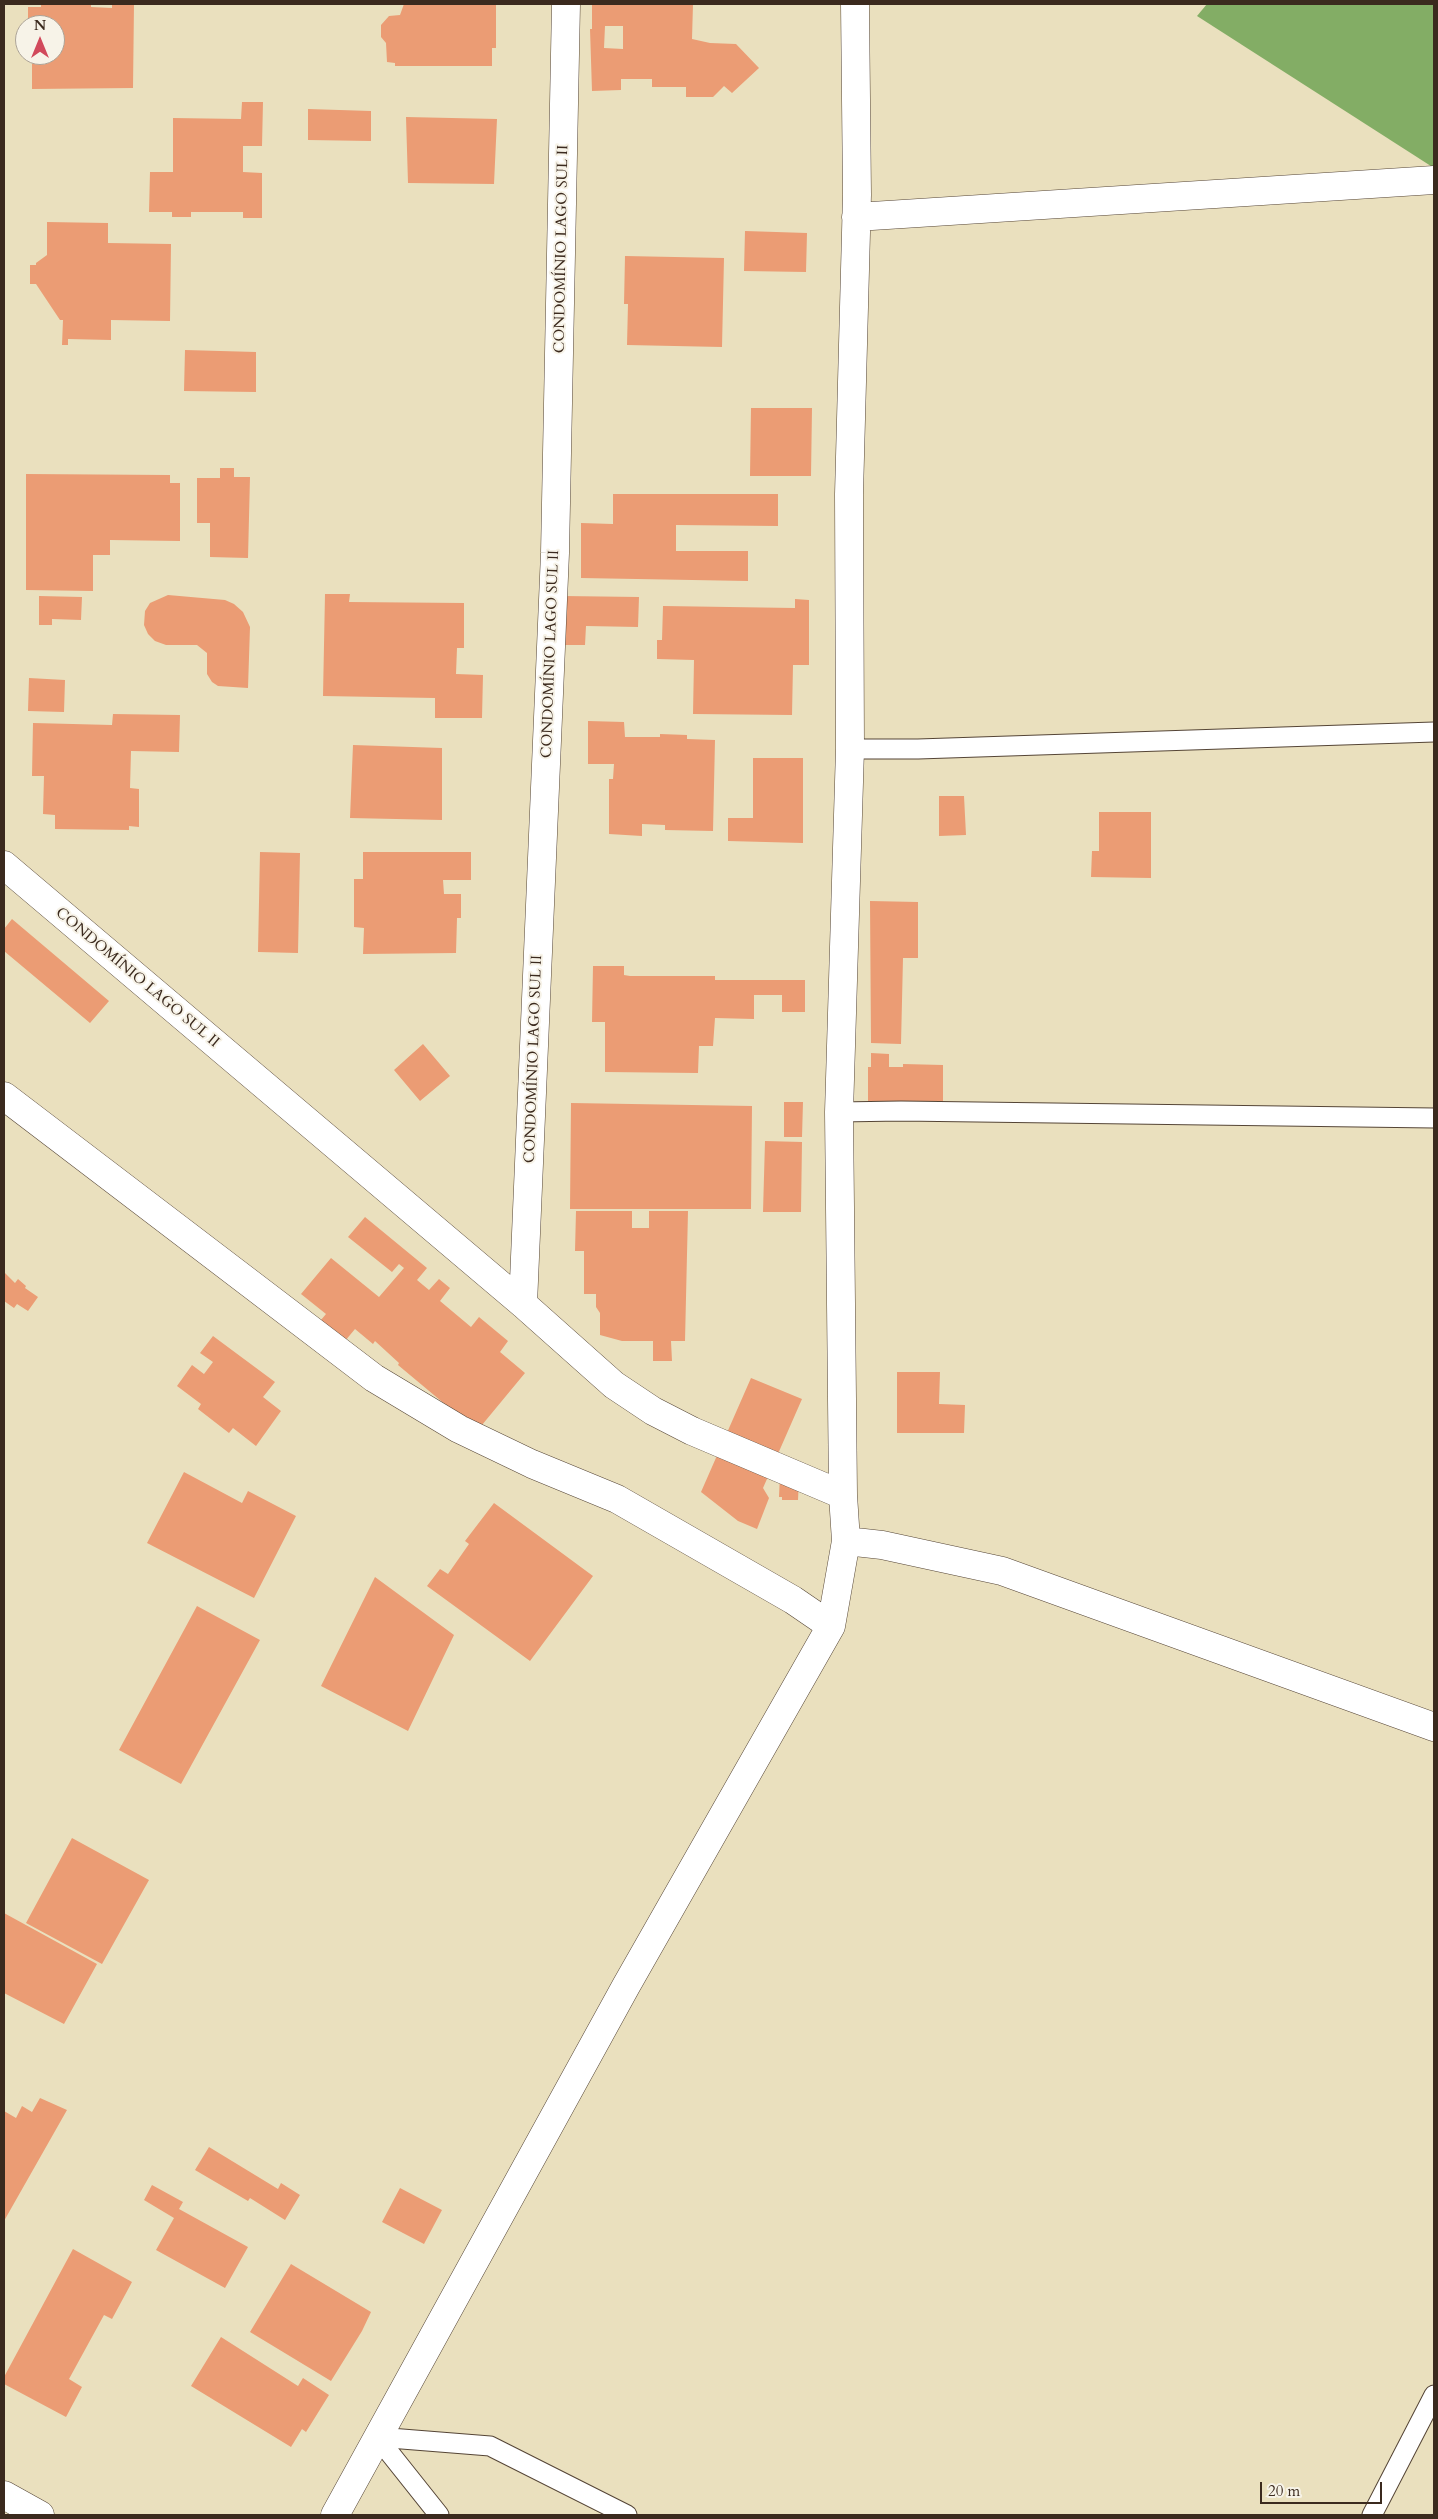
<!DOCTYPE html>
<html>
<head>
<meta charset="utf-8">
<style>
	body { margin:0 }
	#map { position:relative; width:1438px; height:2519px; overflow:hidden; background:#eae0be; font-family:Cardo,serif }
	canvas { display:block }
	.frame { position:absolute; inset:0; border:5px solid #3b2a1e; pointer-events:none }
	.north { position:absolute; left:15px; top:15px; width:50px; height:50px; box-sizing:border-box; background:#f7f3e8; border:1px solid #aca397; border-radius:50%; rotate:0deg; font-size:14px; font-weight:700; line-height:20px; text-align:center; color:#3b2a1e }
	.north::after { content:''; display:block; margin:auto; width:18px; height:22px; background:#d1495b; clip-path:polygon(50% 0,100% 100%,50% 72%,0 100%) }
	.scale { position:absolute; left:1260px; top:2482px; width:122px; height:22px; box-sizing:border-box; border:2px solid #3b2a1e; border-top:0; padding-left:6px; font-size:15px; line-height:18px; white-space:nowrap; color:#3b2a1e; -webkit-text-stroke:4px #f7f3e8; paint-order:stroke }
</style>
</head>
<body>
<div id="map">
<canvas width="1438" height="2519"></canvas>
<div class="frame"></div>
<div class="north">N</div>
<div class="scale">20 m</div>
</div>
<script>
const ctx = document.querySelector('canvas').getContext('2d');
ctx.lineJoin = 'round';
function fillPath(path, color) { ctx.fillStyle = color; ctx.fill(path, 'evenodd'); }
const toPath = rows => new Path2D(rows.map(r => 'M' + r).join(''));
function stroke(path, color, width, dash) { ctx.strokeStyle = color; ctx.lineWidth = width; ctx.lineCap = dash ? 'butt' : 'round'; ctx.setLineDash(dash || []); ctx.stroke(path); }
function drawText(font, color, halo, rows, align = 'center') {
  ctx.font = font + ' Cardo,serif'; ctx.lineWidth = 4; ctx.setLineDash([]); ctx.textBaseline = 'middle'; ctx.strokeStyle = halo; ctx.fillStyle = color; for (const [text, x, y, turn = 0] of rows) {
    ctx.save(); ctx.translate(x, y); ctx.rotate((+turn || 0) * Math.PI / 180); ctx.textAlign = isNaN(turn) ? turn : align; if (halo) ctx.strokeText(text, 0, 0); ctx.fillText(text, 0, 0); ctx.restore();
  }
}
fillPath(toPath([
	[1207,4,1434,4,1434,168,1197,16]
]), '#83ad65');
fillPath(toPath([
	[41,4,91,4,91,7,112,8,112,4,134,4,133,88,32,89,32,55,55,55,55,25,28,25,28,7,41,7],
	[404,4,496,4,496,48,492,48,492,66,395,66,395,63,387,62,386,43,381,37,381,25,389,16,400,15],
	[592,4,693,4,692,39,710,43,736,44,759,68,732,93,724,86,713,97,686,97,686,87,652,87,652,79,621,79,621,90,592,91,590,29,592,29],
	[605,26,623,26,623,49,604,48],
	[242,102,263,102,262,146,243,146,243,172,262,173,262,218,243,218,243,212,191,212,191,217,172,217,172,212,149,212,150,172,173,172,173,118,241,119],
	[308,109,371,111,371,141,308,140],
	[406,117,497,119,494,184,408,183],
	[47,222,108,223,108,243,171,244,170,321,111,320,111,340,68,339,68,345,62,345,63,320,60,320,36,284,30,284,30,265,36,265,36,263,47,255],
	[745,231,807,233,806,272,744,271],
	[625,256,724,258,722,347,627,345,628,304,624,304],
	[185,350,256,352,256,392,184,391],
	[751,408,812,408,811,476,750,476],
	[220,468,234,468,234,477,250,477,248,558,210,557,210,523,197,523,197,478,220,478],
	[26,474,170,475,170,483,180,483,180,541,110,540,110,555,93,555,93,591,26,590],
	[613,494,778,494,778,526,676,525,676,551,748,551,748,581,581,578,581,523,613,524],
	[325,594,350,594,349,602,464,603,464,648,457,648,456,674,483,675,482,718,435,718,435,698,323,696],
	[168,595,225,600,234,604,243,612,250,627,248,688,218,686,212,682,207,674,207,653,197,645,166,645,155,641,148,634,144,625,145,611,150,603],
	[39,596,82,597,81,620,52,619,52,625,39,625],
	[563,596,639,597,638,627,586,626,585,645,563,645],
	[795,599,809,600,809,665,793,665,792,715,693,714,694,660,657,659,657,640,662,640,663,606,795,608],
	[29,678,65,680,64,712,28,711],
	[113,714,180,715,179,752,131,751,130,788,139,789,139,827,129,826,129,830,55,829,55,815,43,814,44,776,32,776,33,723,112,725],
	[588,721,624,722,625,737,660,737,660,734,687,735,687,739,715,740,713,831,665,830,665,825,642,824,642,836,609,834,609,779,613,779,614,764,588,764],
	[353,745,442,748,442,820,350,818],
	[753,758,803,758,803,843,728,841,728,818,753,818],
	[939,796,964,796,966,835,939,836],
	[1099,812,1151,812,1151,878,1091,877,1092,851,1099,851],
	[260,852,300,853,298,953,258,952],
	[363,852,471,852,471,880,443,880,444,894,461,894,461,918,457,918,456,953,363,954,364,928,354,927,354,879,363,879],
	[870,901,918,902,918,958,903,958,901,1044,871,1043],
	[12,919,109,1001,90,1023,4,951,4,929],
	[593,966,624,966,624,975,630,976,715,976,715,980,805,980,805,1012,782,1012,782,995,754,995,754,1019,715,1018,713,1046,699,1046,698,1073,605,1072,605,1022,592,1022],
	[423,1044,450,1076,420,1101,394,1070],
	[871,1053,889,1054,889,1067,903,1067,903,1064,943,1065,943,1104,868,1113,868,1067,871,1067],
	[784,1102,803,1102,802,1137,784,1137],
	[571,1103,752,1106,751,1209,570,1209],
	[765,1141,802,1142,801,1212,763,1212],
	[576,1211,632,1211,632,1228,649,1228,649,1211,688,1211,685,1341,671,1341,672,1361,653,1361,653,1341,622,1341,600,1335,600,1313,596,1307,596,1294,584,1294,584,1251,575,1251],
	[365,1217,427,1268,417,1280,429,1290,439,1279,450,1288,440,1301,471,1327,479,1317,508,1341,500,1352,525,1373,477,1431,398,1365,399,1363,375,1341,373,1344,355,1329,335,1353,310,1333,326,1314,301,1294,331,1258,379,1297,404,1268,399,1264,392,1272,348,1237],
	[4,1272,15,1283,18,1279,26,1286,25,1288,38,1297,28,1311,17,1304,14,1308,4,1301],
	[213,1336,275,1382,263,1397,281,1411,256,1446,233,1428,229,1433,198,1409,201,1404,177,1386,192,1365,204,1374,213,1362,200,1353],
	[897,1372,940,1372,939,1404,965,1405,964,1433,897,1433],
	[751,1378,802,1399,763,1488,769,1498,757,1529,738,1521,701,1492],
	[184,1472,242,1503,248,1491,296,1516,254,1598,147,1543],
	[780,1474,799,1478,798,1500,782,1500,782,1497,779,1497],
	[494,1503,593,1576,530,1661,427,1586,440,1569,448,1574,469,1544,465,1541],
	[375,1577,454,1635,408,1731,321,1686],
	[197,1606,260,1640,181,1784,119,1750],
	[72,1838,149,1880,102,1964,26,1923],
	[4,1913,97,1964,64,2024,4,1993],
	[40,2098,67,2110,4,2221,4,2111,16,2118,22,2106,32,2112],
	[209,2147,278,2189,281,2183,300,2195,285,2220,250,2198,248,2201,195,2170],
	[152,2185,183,2202,179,2209,248,2247,225,2288,156,2250,174,2218,144,2200],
	[400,2188,442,2210,424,2244,382,2222],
	[73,2249,132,2282,112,2319,104,2315,69,2379,82,2387,66,2417,4,2384,4,2377],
	[291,2264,371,2312,362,2331,331,2381,250,2332],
	[221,2337,298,2386,303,2378,329,2395,306,2432,302,2429,291,2447,191,2386]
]), '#eb9c74');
const service = toPath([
	[850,749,918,749,1434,732],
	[839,1112,901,1111,1434,1118],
	[377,2437,490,2446,627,2515],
	[377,2437,439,2515],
	[1372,2515,1434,2395]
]);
const minor = toPath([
	[856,217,1434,180],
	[4,865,523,1304,614,1385,653,1411,692,1431,843,1495],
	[4,1096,374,1378,459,1429,532,1464,617,1499,793,1600,831,1626],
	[523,1304,555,553,566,4],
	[846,1541,882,1545,1002,1571,1434,1727],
	[4,2495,40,2515],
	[335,2515,626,1986,831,1626,846,1541,843,1495,839,1112,850,749,849,494,857,195,855,4]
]);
stroke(service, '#554536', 21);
stroke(minor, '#554536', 29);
stroke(service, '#fff', 19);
stroke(minor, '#fff', 28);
drawText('15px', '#3b2a1e', '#f7f3e8', [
	["CONDOMÍNIO LAGO SUL II",562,249,-89],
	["CONDOMÍNIO LAGO SUL II",551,654,-88],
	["CONDOMÍNIO LAGO SUL II",137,978,40],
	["CONDOMÍNIO LAGO SUL II",534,1059,-88]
]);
</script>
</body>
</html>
